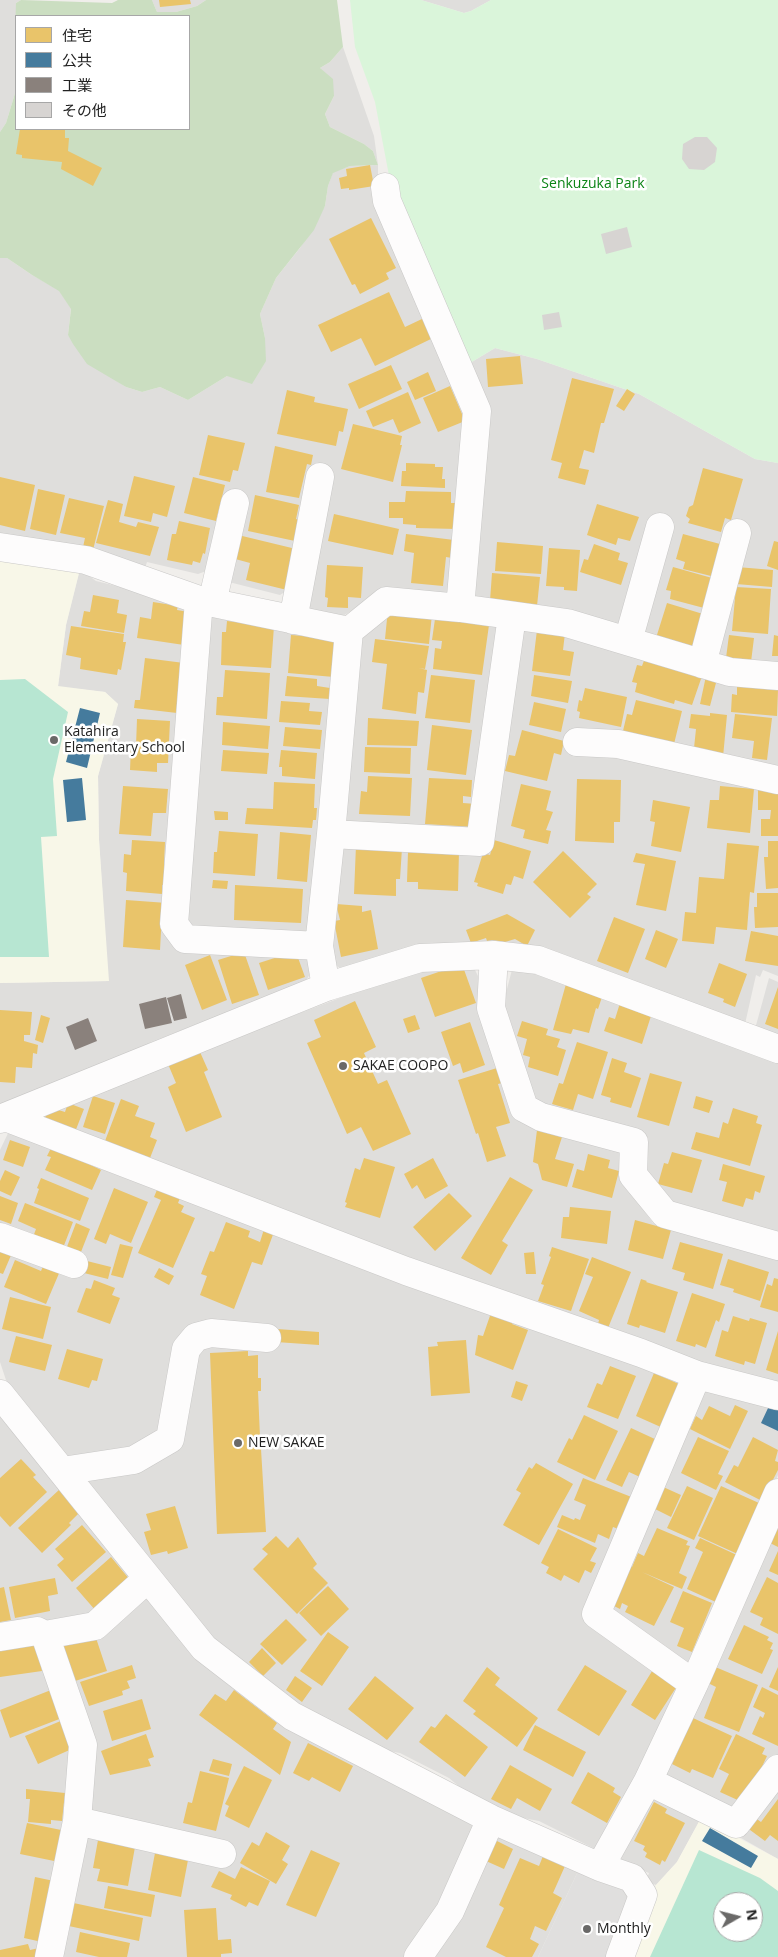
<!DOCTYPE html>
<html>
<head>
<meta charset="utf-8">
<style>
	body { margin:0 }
	#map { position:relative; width:778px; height:1957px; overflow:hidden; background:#f0eeeb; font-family:"Open Sans","Noto Sans JP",sans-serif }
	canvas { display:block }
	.legend { position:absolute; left:15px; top:15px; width:175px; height:115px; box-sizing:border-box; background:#fff; border:1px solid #a7a7a7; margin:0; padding:6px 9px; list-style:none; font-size:15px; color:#222 }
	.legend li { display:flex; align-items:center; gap:10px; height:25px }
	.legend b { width:25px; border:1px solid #a7a7a7 }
	.north { position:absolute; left:713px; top:1892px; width:50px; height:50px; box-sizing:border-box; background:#fff; border:1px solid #a7a7a7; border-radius:50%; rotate:82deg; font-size:14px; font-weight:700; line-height:20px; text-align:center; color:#222 }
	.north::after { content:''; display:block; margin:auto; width:18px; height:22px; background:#6a6968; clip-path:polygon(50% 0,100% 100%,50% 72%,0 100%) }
</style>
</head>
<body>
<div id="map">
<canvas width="778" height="1957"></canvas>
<ul class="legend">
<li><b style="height:14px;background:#e9c46a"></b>住宅</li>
<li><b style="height:14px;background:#457b9d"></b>公共</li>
<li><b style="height:14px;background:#8a817c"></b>工業</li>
<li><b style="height:14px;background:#d7d4d2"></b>その他</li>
</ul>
<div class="north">N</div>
</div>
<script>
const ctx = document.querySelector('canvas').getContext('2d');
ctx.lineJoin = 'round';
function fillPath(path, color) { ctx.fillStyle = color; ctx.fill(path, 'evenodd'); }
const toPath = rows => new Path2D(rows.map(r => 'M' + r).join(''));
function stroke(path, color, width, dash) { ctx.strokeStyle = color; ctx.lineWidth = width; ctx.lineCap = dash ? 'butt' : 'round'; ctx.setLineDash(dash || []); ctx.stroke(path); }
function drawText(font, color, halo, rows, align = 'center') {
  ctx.font = font + ' "Open Sans",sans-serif'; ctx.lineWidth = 5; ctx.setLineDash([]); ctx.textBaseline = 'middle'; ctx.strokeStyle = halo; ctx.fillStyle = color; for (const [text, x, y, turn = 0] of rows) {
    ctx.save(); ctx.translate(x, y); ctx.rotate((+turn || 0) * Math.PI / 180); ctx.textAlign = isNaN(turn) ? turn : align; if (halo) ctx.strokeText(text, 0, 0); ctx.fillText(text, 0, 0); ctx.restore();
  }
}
fillPath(toPath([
	[0,0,21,0,16,3,16,90,6,123,0,132],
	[152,0,206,0,197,6,176,12,157,12],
	[421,0,491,0,471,11,464,13],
	[343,47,374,136,378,165,378,203,469,415,452,598,381,593,341,617,308,614,289,589,280,595,225,581,212,569,198,574,147,562,145,568,0,536,0,258,7,258,32,275,59,290,71,308,68,335,108,375,126,387,142,392,160,387,188,400,227,376,265,338,260,314,276,278,300,248,325,206,328,186,333,172,350,166,378,165,373,151,364,144,330,127,325,114,334,96,320,68,330,62],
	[495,348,537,359,639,394,755,459,778,463,778,666,722,660,700,647,645,641,622,620,608,630,466,602,465,366],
	[80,569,96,581,182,602,192,616,167,937,312,959,310,974,305,982,151,1042,137,1052,0,1105,0,983,108,981,99,840,98,776,118,704,105,692,58,687,66,625],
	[389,607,493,621,503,633,478,826,466,836,349,828,340,815,356,632],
	[218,611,333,636,342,649,314,928,304,938,192,933,181,920,204,621],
	[529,625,778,685,778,976,763,970,760,977,756,975,745,1024,536,951,341,969,325,957,337,853,346,842,487,850,517,634],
	[472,964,479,978,480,1006,516,1120,622,1150,621,1179,653,1223,778,1257,778,1389,699,1369,30,1115,422,967],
	[513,966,778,1059,778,1234,668,1204,645,1172,645,1132,543,1105,531,1094,502,1008],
	[769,978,778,982,778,1038,755,1029],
	[12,1125,678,1375,684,1392,588,1613,681,1683,683,1697,595,1849,539,1821,507,1815,480,1804,449,1778,400,1753,372,1748,298,1708,211,1642,7,1383,0,1362,0,1150],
	[700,1390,778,1403,778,1475,697,1663,682,1666,610,1617],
	[0,1417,137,1579,92,1620,0,1633],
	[778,1509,778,1759,742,1806,724,1811,663,1782,693,1706],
	[145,1590,197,1656,482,1826,412,1957,56,1957,80,1841,93,1832,223,1861,236,1851,88,1816,51,1640],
	[34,1636,76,1747,42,1953,0,1957,0,1641],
	[778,1785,778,1859,741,1838],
	[652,1792,701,1818,677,1862,656,1885,646,1881,649,1873,615,1860],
	[492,1830,579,1869,538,1957,422,1957]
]), '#dfdedc');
fillPath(toPath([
	[0,556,80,569,66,625,58,686,105,692,118,704,98,776,99,840,109,981,0,983],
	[701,1818,778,1859,778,1957,630,1957,656,1885,677,1862],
	[723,1902,753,1902,753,1932,723,1932]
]), '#f8f7e8');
fillPath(toPath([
	[21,0,112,3,118,0,152,0,157,12,176,12,197,6,206,0,337,0,343,47,330,62,320,68,333,79,334,96,325,114,330,127,364,144,373,151,378,165,350,166,333,173,328,186,325,206,314,230,276,278,260,314,265,338,266,361,252,384,227,376,188,400,160,387,142,392,126,387,87,364,73,344,68,335,71,309,59,291,32,275,7,258,0,258,0,132,6,123,16,90,16,129,189,129,189,16,16,16,16,43,15,34,16,3]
]), '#cbdec1');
fillPath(toPath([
	[350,0,421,0,464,13,471,11,491,0,778,0,778,463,755,459,639,394,537,359,495,348,465,366,391,186,375,102,355,47]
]), '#daf5da');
fillPath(toPath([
	[25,679,68,712,53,779,57,836,41,837,49,957,0,957,0,680],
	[699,1850,760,1878,778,1891,778,1957,650,1957],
	[723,1902,753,1902,753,1932,723,1932]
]), '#b7e6d2');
fillPath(toPath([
	[579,1869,625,1888,633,1901,613,1957,538,1957]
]), '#e0dfde');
fillPath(toPath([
	[159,0,190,0,191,4,160,7],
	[20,129,65,129,65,138,69,138,68,151,102,168,93,186,61,169,62,162,22,158,22,155,16,154],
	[370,165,374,186,349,190,349,188,341,189,339,178,347,176,346,169],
	[371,218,396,268,386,273,389,279,360,294,355,284,352,285,329,239],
	[389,292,405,327,424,318,433,338,375,366,361,338,331,352,318,325],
	[520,356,523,384,488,387,486,359],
	[391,365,402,389,359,409,348,384],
	[428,372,436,391,415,400,407,382],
	[572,378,614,389,604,423,601,423,594,453,584,450,579,468,589,470,585,485,558,478,562,463,551,460],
	[450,386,465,421,438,432,423,398],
	[627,389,635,394,624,411,616,406],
	[287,390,315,397,314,402,348,409,343,432,339,431,336,446,277,434],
	[408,392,421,423,399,433,393,419,373,427,366,411],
	[353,424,402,436,400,445,402,445,393,482,341,469],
	[208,435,245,443,238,471,233,470,230,482,199,475],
	[275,446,313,455,311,465,307,464,299,498,266,492],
	[406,463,435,464,435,467,443,467,442,479,445,479,445,488,401,486,402,471,406,471],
	[703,468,743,479,731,520,725,518,721,532,688,523,690,519,686,516,689,507,693,505],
	[134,476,175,486,167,517,153,513,151,522,124,516],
	[0,477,35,485,25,531,0,525],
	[193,477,225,485,216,521,184,513],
	[38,489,65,495,56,535,30,529],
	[406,491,451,492,451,503,456,503,457,529,416,528,416,525,403,524,403,518,389,518,389,502,405,502],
	[255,495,299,505,296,519,299,520,295,541,248,531],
	[69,498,104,506,93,550,83,547,85,538,60,533],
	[108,500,123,504,119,522,136,527,138,522,159,527,150,556,96,543],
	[597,504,639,517,630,541,618,538,616,545,587,535],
	[334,514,399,529,393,555,328,541],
	[179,521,210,528,205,554,203,553,200,563,193,561,192,565,167,560,172,534,176,534],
	[234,534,296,549,287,590,246,580,250,563,228,557],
	[406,534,454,540,452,558,446,557,443,586,411,583,414,553,404,551],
	[683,534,720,544,711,576,683,569,685,562,676,559],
	[774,541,778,542,778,570,767,566],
	[497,542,543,546,541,574,495,571],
	[594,544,620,553,618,560,628,563,621,585,580,572,584,559,588,560],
	[549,548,580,550,577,591,564,590,564,587,546,586],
	[327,565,363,567,361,598,348,597,348,608,327,607,328,598,325,597],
	[673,567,712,578,704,608,670,599,671,591,666,590],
	[737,567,773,570,772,587,736,584],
	[492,573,540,577,537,606,490,601],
	[736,587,771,589,768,634,732,631],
	[93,595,119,600,117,613,127,615,124,633,81,626,84,611,90,612],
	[153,602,178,606,177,610,189,612,184,645,137,638,140,617,151,619],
	[667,603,703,614,692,649,656,638],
	[388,609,432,614,429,644,385,639],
	[435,619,489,625,482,675,433,669,435,648,441,649,442,641,432,640],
	[227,621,274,626,271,668,221,665,222,632,226,632],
	[71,626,124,634,123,642,126,642,121,670,118,669,117,675,80,669,81,658,66,655],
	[537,630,565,633,563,650,574,652,570,676,532,671],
	[291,635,330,638,330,642,335,642,334,677,288,673],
	[729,635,754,638,751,662,726,658],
	[774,635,778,636,778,656,772,656],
	[375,639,429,646,425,669,419,668,427,670,424,693,418,692,416,714,382,709,387,664,372,662],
	[145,658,184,663,177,713,134,708,135,700,140,700],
	[645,658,702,676,692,705,675,700,674,704,635,692,637,683,632,682,637,665,642,666],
	[225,670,270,673,267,719,216,715,217,697,223,697],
	[431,675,475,680,470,723,425,718],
	[534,675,572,681,568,703,531,696],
	[287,676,317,679,317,686,330,688,330,699,285,696],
	[706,676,717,679,710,706,700,704],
	[737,684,764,686,764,689,778,690,777,716,731,712,732,694,737,695],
	[585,688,627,697,621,727,579,718,580,712,577,711,579,700,582,701],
	[636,700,682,711,674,744,622,735,627,714,632,715],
	[281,701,310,703,309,711,322,712,320,725,279,722],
	[534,702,566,709,561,732,529,725],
	[710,713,727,715,723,757,706,755,706,749,694,748,696,729,689,728,691,714,710,716],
	[735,714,772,718,767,760,752,758,754,741,732,738],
	[368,718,419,721,417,746,367,745],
	[137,719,170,721,168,763,157,763,157,772,130,770,131,746,136,746],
	[223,722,270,726,268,749,222,745],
	[432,725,472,730,466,775,427,770],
	[285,727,322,730,320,749,283,746],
	[522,730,564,741,561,755,554,753,547,781,505,771,509,755,515,756],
	[365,747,411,748,410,774,364,772],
	[223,750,269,753,267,774,221,771],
	[281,750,317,753,315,779,282,776,282,767,279,767],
	[368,776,412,778,410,816,359,814,361,791,367,792],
	[429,778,472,780,471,797,463,796,463,803,476,804,475,827,425,824],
	[577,779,621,780,620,822,614,822,614,843,575,841],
	[274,782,315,784,314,808,317,808,316,820,313,820,312,828,245,824,247,808,273,809],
	[521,784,551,791,546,810,553,812,546,830,551,831,548,844,523,838,525,830,511,826],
	[123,786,168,789,166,813,153,813,151,836,119,834],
	[720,786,754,789,750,833,707,828,710,800,719,800],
	[758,788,778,788,778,836,761,836,761,819,770,819,771,810,758,810],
	[653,800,690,807,681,852,651,846,655,822,650,821],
	[214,811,228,812,228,820,215,820],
	[219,831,258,834,255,876,213,873,214,852,217,852],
	[280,832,311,835,307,882,277,879],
	[132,840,165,842,164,864,168,864,166,885,162,885,162,894,126,891,127,873,123,872,124,854,131,855],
	[494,840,531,851,523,879,514,876,511,885,506,884,503,894,477,886,478,883,474,882,483,853,490,855],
	[768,841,778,841,778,888,766,889,764,857,768,857],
	[727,843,759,846,754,893,750,892,747,930,716,927,714,944,682,941,685,912,696,913,699,877,724,879],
	[356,845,402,848,400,879,396,879,396,896,354,894],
	[459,851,458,891,418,889,418,882,407,882,408,852],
	[563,851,597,884,587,894,591,897,570,918,533,882],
	[636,853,676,861,666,911,636,905,645,864,633,862],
	[213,880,228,881,227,889,212,888],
	[235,885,303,889,301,923,234,920],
	[757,893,778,893,778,927,755,928,754,907,757,907],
	[126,900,167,903,162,912,160,950,123,947],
	[336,904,362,906,362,912,371,910,378,949,341,957,334,921,340,920],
	[507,914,535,930,527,946,515,939,505,942,492,940,487,941,486,938,471,943,466,930],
	[614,917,645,929,628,973,597,961],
	[656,930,678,939,666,968,645,959],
	[751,931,778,936,778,966,745,961],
	[244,952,259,995,232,1004,218,960],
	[210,955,227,1000,202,1010,185,965],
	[284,955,297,955,305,977,268,990,259,963],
	[719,963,747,974,735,1007,723,1002,724,999,708,993],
	[462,964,476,1003,435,1017,421,978],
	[566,984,603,994,598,1009,596,1008,589,1033,573,1029,571,1034,553,1030],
	[778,987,778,1029,765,1024],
	[355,1001,376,1047,364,1053,378,1084,387,1080,411,1134,373,1151,361,1127,347,1134,307,1043,321,1037,314,1020],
	[620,1003,651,1016,642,1044,604,1031,609,1017,615,1019],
	[0,1010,32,1012,30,1035,24,1035,24,1041,38,1045,37,1054,33,1053,32,1068,16,1067,15,1083,0,1082],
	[41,1015,50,1018,43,1043,35,1040],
	[415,1015,420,1029,408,1033,403,1019],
	[522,1021,548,1029,546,1035,560,1039,557,1047,566,1050,558,1076,528,1067,530,1057,523,1055,527,1039,517,1036],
	[470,1022,485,1065,463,1073,460,1063,453,1066,441,1032],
	[577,1042,608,1052,593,1099,578,1094,573,1110,552,1104,559,1083,563,1084],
	[200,1052,208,1070,204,1072,222,1117,186,1132,168,1087,176,1083,168,1064],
	[612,1058,627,1063,624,1072,641,1078,631,1108,610,1102,611,1098,601,1095],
	[497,1068,502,1083,498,1084,510,1123,496,1127,506,1156,487,1162,478,1133,476,1134,458,1080],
	[650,1073,682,1082,669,1126,637,1117],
	[93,1096,115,1103,105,1134,83,1127],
	[696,1096,713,1101,709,1113,693,1108],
	[121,1099,139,1106,135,1116,155,1123,150,1137,157,1140,150,1158,105,1141],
	[68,1103,84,1109,75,1132,44,1120,48,1110,53,1112,55,1109,65,1112],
	[733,1108,758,1116,756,1123,762,1125,750,1166,691,1149,696,1132,719,1138,723,1122,728,1124],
	[537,1130,562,1137,555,1159,574,1164,567,1187,542,1180,538,1164,533,1162],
	[10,1140,30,1147,23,1167,3,1160],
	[52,1146,101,1170,92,1190,45,1170,51,1157,47,1156],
	[672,1152,702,1160,692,1193,658,1184,664,1163,668,1164],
	[588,1154,610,1160,608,1168,619,1171,612,1198,572,1187,577,1169,584,1171],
	[364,1158,395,1167,380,1218,345,1207,347,1203,345,1202,355,1168,360,1170],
	[433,1158,448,1186,425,1199,417,1185,412,1189,404,1174],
	[723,1164,765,1176,760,1193,755,1191,753,1200,746,1198,743,1207,722,1201,727,1182,719,1180],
	[5,1170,20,1177,11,1196,0,1191,0,1181],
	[510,1177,533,1190,502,1241,508,1245,491,1275,461,1258],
	[41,1178,89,1198,80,1221,34,1203,39,1189,37,1188],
	[159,1185,182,1193,178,1203,184,1206,181,1212,195,1218,173,1268,138,1253,161,1200,154,1197],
	[114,1188,148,1202,131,1243,110,1234,106,1244,94,1239],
	[449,1193,472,1216,435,1251,413,1227],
	[0,1196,18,1203,11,1224,0,1220],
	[25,1203,73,1222,63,1248,33,1237,36,1229,18,1221],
	[570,1207,611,1211,607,1244,561,1238,563,1217,569,1217],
	[635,1220,671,1230,663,1259,628,1250],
	[226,1222,250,1231,248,1237,260,1242,265,1226,275,1229,262,1265,252,1262,234,1309,200,1295,207,1276,201,1274,210,1251,214,1252],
	[76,1223,90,1229,79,1257,65,1252],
	[680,1242,723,1254,713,1289,683,1280,685,1273,672,1269],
	[120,1244,133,1247,123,1278,111,1275],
	[552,1247,589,1259,571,1311,538,1301,544,1285,541,1284,551,1257,549,1256],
	[0,1248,12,1253,3,1274,0,1273],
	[534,1252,536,1274,526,1274,524,1253],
	[592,1257,631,1272,608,1328,598,1324,599,1320,579,1311,593,1277,585,1274],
	[728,1259,769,1272,760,1301,733,1292,734,1289,720,1285],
	[15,1260,41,1271,44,1264,60,1271,46,1304,4,1287],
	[83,1260,111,1267,108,1279,80,1272],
	[159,1268,174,1276,169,1285,154,1277],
	[774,1278,778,1279,778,1312,760,1307,767,1284,772,1286],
	[641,1279,647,1281,646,1282,678,1292,665,1333,640,1325,639,1328,627,1324],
	[94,1280,115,1288,112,1295,120,1298,110,1324,77,1312,86,1288,91,1289],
	[692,1293,725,1304,719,1322,716,1320,706,1348,696,1344,695,1347,676,1341],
	[10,1297,51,1307,43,1339,2,1329],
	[492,1310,514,1318,512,1324,528,1330,513,1370,475,1355,478,1335,483,1336],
	[733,1316,749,1321,750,1318,767,1323,755,1364,745,1361,744,1365,715,1356,722,1330,728,1332],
	[277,1329,319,1332,319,1345,276,1342],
	[778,1331,778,1374,766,1370],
	[16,1336,52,1345,45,1371,9,1362],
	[466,1340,470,1393,431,1396,428,1347,438,1346,437,1342],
	[67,1349,103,1359,97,1381,92,1380,89,1388,58,1379],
	[248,1351,248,1356,258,1355,258,1378,261,1378,261,1391,258,1391,260,1437,263,1437,263,1449,261,1449,266,1532,217,1534,210,1353],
	[610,1366,636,1376,618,1419,587,1407,597,1383,602,1385],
	[654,1373,681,1385,663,1428,636,1416],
	[516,1381,528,1385,522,1401,511,1397],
	[735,1405,748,1411,730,1449,690,1429,696,1416,702,1420,709,1406,730,1416],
	[584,1415,618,1431,595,1480,557,1462,569,1438,572,1440],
	[631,1428,657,1440,640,1477,629,1472,622,1487,606,1480],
	[698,1437,729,1451,718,1474,723,1476,716,1490,681,1473],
	[753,1437,778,1450,775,1461,778,1462,778,1470,762,1501,725,1482,734,1465,738,1467],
	[21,1459,36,1475,33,1477,47,1492,10,1527,0,1516,0,1478],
	[536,1463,573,1484,539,1545,503,1525,521,1493,516,1490,529,1467,532,1469],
	[583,1478,634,1498,621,1530,613,1527,609,1539,598,1534,595,1543,557,1527,562,1515,574,1520,575,1518,580,1520,586,1505,574,1500],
	[661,1486,681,1495,671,1517,651,1507],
	[687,1486,713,1498,694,1540,667,1528],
	[721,1486,759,1503,743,1538,749,1540,742,1556,698,1536],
	[60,1489,79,1513,69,1523,71,1525,42,1553,18,1528],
	[175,1506,188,1548,168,1554,167,1551,151,1555,144,1532,151,1530,146,1514],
	[82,1525,106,1552,72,1582,57,1565,64,1559,55,1549],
	[778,1525,778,1547,770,1543],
	[657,1528,688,1541,686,1545,690,1546,679,1573,687,1577,682,1589,642,1572,674,1587,654,1626,625,1612,628,1606,622,1603,620,1609,610,1604,629,1566,632,1567,638,1553,644,1556],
	[558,1529,597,1548,590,1561,596,1563,591,1573,585,1570,579,1583,564,1575,561,1581,546,1573,549,1567,541,1563],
	[276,1536,288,1548,298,1537,317,1564,313,1568,328,1583,297,1614,253,1569,268,1554,262,1549],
	[700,1538,739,1556,718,1603,687,1589,703,1552,695,1548],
	[778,1551,778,1575,769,1571],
	[111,1557,130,1580,96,1611,76,1588],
	[767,1577,778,1583,778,1634,760,1625,763,1618,750,1612],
	[55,1578,58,1594,48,1596,50,1611,15,1618,9,1587],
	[328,1586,349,1609,321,1636,299,1613],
	[4,1587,11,1620,0,1622,0,1588],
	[683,1591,712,1603,692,1652,677,1646,684,1628,670,1622],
	[286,1619,307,1640,282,1665,260,1644],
	[744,1625,769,1637,767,1640,773,1643,770,1649,773,1650,762,1674,728,1659],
	[328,1632,349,1647,322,1686,300,1671],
	[95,1635,107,1671,75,1681,58,1647],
	[37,1641,42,1671,0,1677,0,1647],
	[262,1648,276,1663,263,1676,249,1662],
	[132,1665,136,1678,127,1681,130,1688,122,1691,123,1695,89,1706,80,1682],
	[585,1665,627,1691,599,1736,557,1710],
	[713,1666,758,1685,739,1732,704,1718,716,1687,706,1682],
	[487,1667,500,1678,495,1685,538,1718,517,1747,473,1714,476,1711,463,1701],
	[778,1667,778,1691,769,1687],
	[654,1668,679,1683,655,1720,631,1705],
	[295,1676,312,1688,302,1702,286,1690],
	[375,1676,414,1708,387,1740,348,1709],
	[762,1687,778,1695,778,1746,752,1734,760,1716,763,1718,765,1713,753,1707],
	[51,1690,62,1718,10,1738,0,1710],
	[234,1690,277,1723,273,1729,291,1742,280,1775,199,1715,215,1694,226,1701],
	[142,1699,151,1729,112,1741,103,1711],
	[446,1714,488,1747,465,1777,419,1742,431,1726,435,1728],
	[693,1718,732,1736,713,1778,692,1769,690,1773,672,1764],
	[63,1720,74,1748,38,1764,25,1736],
	[535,1725,586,1752,573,1777,523,1750],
	[146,1734,154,1757,148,1759,151,1766,110,1775,101,1751],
	[736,1734,765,1748,762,1754,767,1756,750,1792,742,1802,720,1792,729,1774,719,1769],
	[308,1743,353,1766,340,1792,312,1777,309,1781,293,1773],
	[213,1759,232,1764,229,1776,209,1771],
	[510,1765,552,1789,540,1811,517,1798,511,1809,491,1799],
	[244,1766,272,1780,249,1828,225,1816,229,1806,225,1804],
	[200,1771,229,1778,216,1831,183,1823,188,1802,192,1803],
	[588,1772,615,1788,613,1792,621,1797,607,1823,571,1803],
	[26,1789,65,1793,62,1821,51,1820,51,1824,28,1822,30,1799,26,1799],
	[778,1799,778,1841,770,1835,765,1841,746,1827,754,1817,761,1822],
	[654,1802,667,1809,665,1813,685,1823,665,1862,662,1860,660,1865,645,1857,647,1853,643,1850,645,1846,634,1841],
	[27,1823,66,1831,59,1862,20,1854],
	[266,1832,290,1846,282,1860,288,1864,276,1884,240,1863,252,1842,259,1846],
	[98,1840,135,1847,128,1886,97,1881,100,1869,93,1868],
	[495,1840,513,1849,504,1869,486,1861],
	[311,1850,340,1863,316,1917,286,1905],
	[155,1853,188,1860,181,1897,148,1890],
	[543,1856,565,1866,553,1893,562,1898,546,1931,535,1926,530,1939,539,1944,532,1957,506,1957,486,1947,504,1908,499,1905,520,1858,539,1866],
	[241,1867,270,1881,258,1906,249,1902,246,1907,230,1899,232,1895,211,1887,219,1871,235,1879],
	[35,1877,54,1881,42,1942,24,1938],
	[108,1886,155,1895,151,1917,104,1908],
	[69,1902,143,1918,139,1941,64,1925],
	[216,1908,218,1940,231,1939,232,1953,221,1954,221,1957,187,1957,184,1910],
	[80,1932,130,1943,127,1957,99,1957,76,1952],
	[28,1944,30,1950,39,1948,40,1957,0,1957,0,1950]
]), '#e9c46a');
fillPath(toPath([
	[80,708,100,713,87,768,66,762],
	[82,778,86,820,67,822,63,780],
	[778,1405,778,1431,761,1423,769,1406],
	[710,1828,758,1856,751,1868,702,1841]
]), '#457b9d');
fillPath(toPath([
	[181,994,187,1018,174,1021,167,998],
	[166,997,172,1023,145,1029,139,1004],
	[88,1018,97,1041,75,1050,66,1027]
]), '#8a817c');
fillPath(toPath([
	[695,137,707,137,717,148,715,162,704,170,689,169,682,159,683,144],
	[627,227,632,247,606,254,601,234],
	[559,312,562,327,544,330,542,315]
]), '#d7d4d2');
const minor = toPath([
	[385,187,387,201,477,411,460,608],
	[0,547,86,560,199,600,349,631],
	[199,600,174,924,185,939,319,946],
	[212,603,235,503],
	[293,620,320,477],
	[628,641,660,527],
	[702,664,737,533],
	[577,742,618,744,778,780],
	[331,834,480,842,512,616],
	[494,955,491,1008,524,1108,541,1117,634,1142,633,1175,665,1214,778,1246],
	[326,987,319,946,331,834,349,631,386,601,460,608,567,623,730,672,778,676],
	[5,1117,406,1271,641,1353,697,1375,778,1396],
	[0,1119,326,987,420,958,494,955,538,960,778,1049],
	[0,1237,74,1264],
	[0,1394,204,1648,292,1716,491,1819,600,1867,632,1878,643,1895,620,1957],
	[62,1471,134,1460,170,1439,186,1349,196,1337,211,1333,267,1338],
	[45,1635,83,1745,77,1821,49,1957],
	[0,1637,37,1631,45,1635,95,1626,147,1579],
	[694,1684,596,1614,697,1375],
	[648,1781,736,1824,778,1769],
	[77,1821,222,1854],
	[600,1867,648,1781,694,1684,778,1493],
	[418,1957,450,1911,491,1819]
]);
stroke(minor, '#c9c8c7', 29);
stroke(minor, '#fdfcfc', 28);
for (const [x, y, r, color] of [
	[54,740,5,"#6a6968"],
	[343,1066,5,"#6a6968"],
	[238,1443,5,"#6a6968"],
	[587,1929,5,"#6a6968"]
]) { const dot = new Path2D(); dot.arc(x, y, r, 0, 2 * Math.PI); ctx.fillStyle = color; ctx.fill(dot); stroke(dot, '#fff', 2); }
drawText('14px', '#0c8416', '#fff', [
	["Senkuzuka Park",593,184]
]);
drawText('14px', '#222', '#fff', [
	["Katahira",64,732],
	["Elementary School",64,748],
	["SAKAE COOPO",353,1066],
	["NEW SAKAE",248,1443],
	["Monthly",597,1929]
], 'left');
</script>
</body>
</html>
